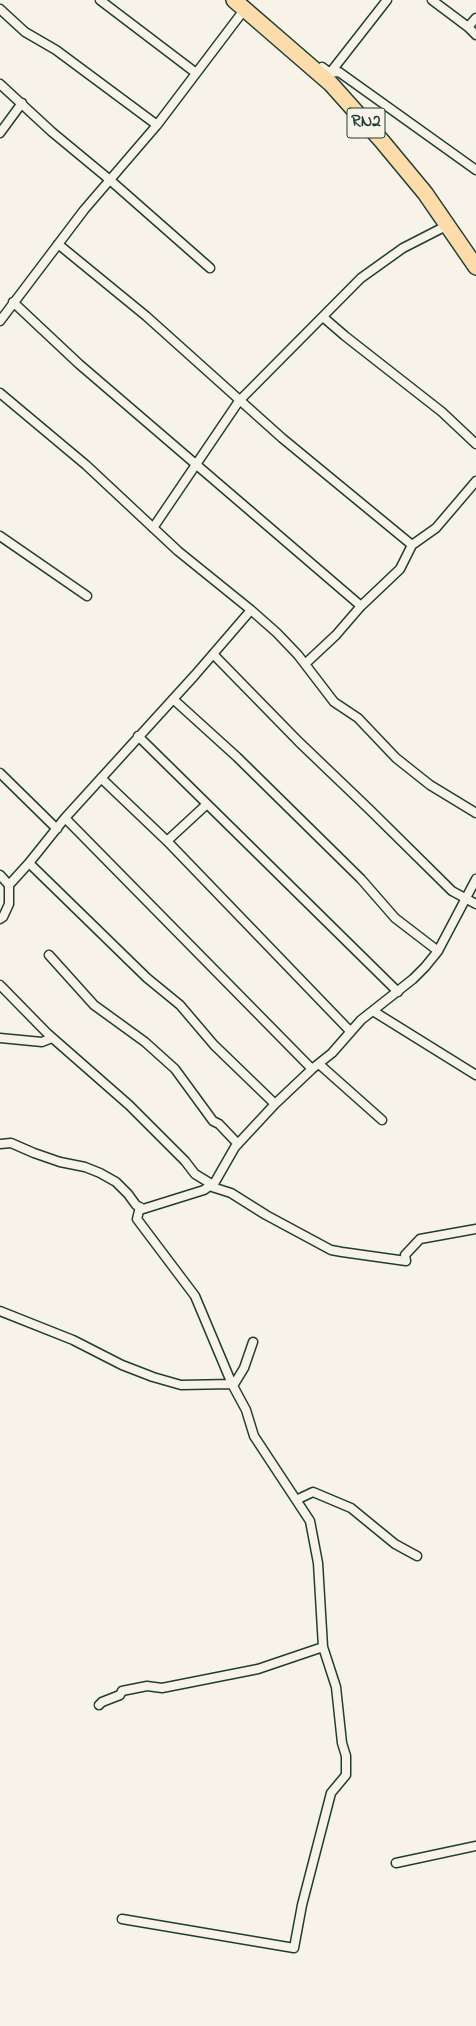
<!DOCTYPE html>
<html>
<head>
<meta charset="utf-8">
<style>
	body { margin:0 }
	canvas { display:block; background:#f7f3e8 }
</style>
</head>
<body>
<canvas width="476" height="2026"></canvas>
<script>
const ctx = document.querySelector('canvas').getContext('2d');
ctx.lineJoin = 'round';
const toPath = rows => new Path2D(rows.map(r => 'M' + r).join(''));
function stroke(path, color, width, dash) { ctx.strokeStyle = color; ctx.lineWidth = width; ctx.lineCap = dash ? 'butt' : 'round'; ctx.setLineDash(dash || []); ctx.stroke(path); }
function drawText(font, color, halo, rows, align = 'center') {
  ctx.font = font + ' "Indie Flower",sans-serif'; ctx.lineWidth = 3; ctx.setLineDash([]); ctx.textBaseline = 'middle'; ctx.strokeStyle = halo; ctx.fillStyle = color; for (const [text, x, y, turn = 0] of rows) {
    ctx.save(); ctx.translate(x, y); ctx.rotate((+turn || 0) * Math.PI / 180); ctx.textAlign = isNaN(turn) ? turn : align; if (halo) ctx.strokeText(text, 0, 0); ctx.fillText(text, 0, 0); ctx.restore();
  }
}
const street = toPath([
	[100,0,196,73],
	[432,0,468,27,476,35],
	[0,9,25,32,56,50,157,125],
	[468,27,476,18],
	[322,67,330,73,339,72,476,170],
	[330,73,387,0],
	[0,84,52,132,110,180,210,268],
	[0,133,22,103],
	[58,244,146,316,282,438,412,545],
	[13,302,79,364,361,606],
	[323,317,345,336,442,412,476,444],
	[0,321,84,210,157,125,244,10],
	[0,393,86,465,178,551,251,610,195,675,65,818,29,863,9,885,9,904,3,917,0,919],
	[153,528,239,401,361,278,403,248,448,225],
	[0,536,87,596],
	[251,610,277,633,298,655,334,702,358,718,396,758,430,785,476,813],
	[213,654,299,742,370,810,452,891,476,904],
	[305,664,336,635,361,606,400,569,412,545,436,528,476,481],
	[173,699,237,757,361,879,395,918,438,951],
	[138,736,398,992],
	[0,773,57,829],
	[101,778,167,841,350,1031],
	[65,818,312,1069],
	[167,841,207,804],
	[29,863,147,978,180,1005,214,1045,275,1104],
	[0,875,9,885],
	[49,955,94,1005,145,1042,175,1069,213,1121,219,1124,238,1144],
	[0,985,48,1034,129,1105,185,1161,195,1174,213,1185],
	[373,1011,476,1075],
	[0,1038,42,1042,52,1038],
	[319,1064,382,1120],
	[0,1144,11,1143,34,1153,60,1162,85,1167,100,1173,116,1182,128,1194,136,1205,143,1209,204,1190,215,1182,235,1147,275,1104,312,1069,332,1053,361,1020,413,979,425,967,438,951,476,879],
	[209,1186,231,1193,266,1215,331,1250,342,1252,406,1261,405,1255,420,1239,476,1229],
	[0,1311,73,1340,122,1365,153,1377,181,1385,232,1384],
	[233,1386,244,1368,253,1342],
	[296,1500,313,1492,351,1508,395,1544,417,1556],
	[99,1705,102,1702,120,1695,122,1691,147,1686,162,1688,258,1669,323,1647],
	[396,1863,476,1846],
	[122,1919,294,1948,302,1905,331,1793,346,1775,346,1756,342,1743,336,1687,323,1647,318,1563,310,1521,254,1436,246,1410,232,1384,195,1296,137,1219,140,1207]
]);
const highway = toPath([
	[234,0,331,84,381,140,425,193,476,267]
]);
stroke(street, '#1f3d34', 11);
stroke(highway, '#1f3d34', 18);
stroke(street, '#f7f3e8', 8);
stroke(highway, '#fddcac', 15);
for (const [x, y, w] of [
	[366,123,38]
]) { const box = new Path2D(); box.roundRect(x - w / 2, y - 15, w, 30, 3); ctx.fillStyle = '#f7f3e8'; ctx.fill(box); stroke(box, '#1f3d34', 1); }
drawText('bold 17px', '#1f3d34', null, [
	["RN2",366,123]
]);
</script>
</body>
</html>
